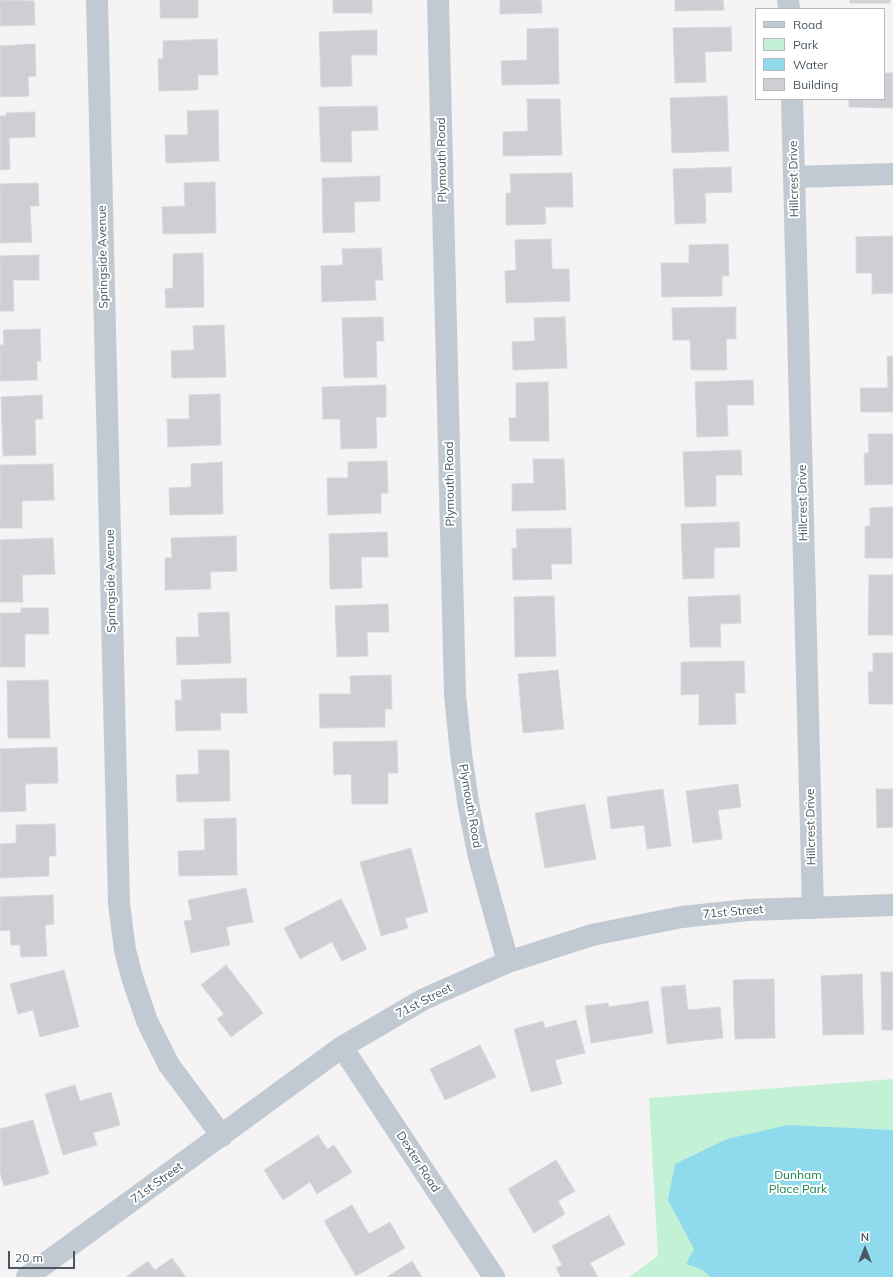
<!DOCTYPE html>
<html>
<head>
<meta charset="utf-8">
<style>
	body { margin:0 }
	#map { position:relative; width:893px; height:1277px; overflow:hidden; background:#f5f3f3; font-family:Mulish,sans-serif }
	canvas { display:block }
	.legend { position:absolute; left:755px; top:8px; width:130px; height:92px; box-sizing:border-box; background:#fff; border:1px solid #b7bbc0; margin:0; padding:5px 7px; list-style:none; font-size:12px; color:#4a5661 }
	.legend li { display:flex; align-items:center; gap:8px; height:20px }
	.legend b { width:20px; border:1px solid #b7bbc0 }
	.north { position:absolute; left:845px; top:1229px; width:40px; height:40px; -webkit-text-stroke:3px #fff; paint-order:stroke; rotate:0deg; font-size:11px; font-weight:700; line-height:16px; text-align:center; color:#4a5661 }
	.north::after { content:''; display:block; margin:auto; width:14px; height:18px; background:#4a5661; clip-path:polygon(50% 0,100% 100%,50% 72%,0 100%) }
	.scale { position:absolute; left:8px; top:1251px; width:67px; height:18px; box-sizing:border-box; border:2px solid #4a5661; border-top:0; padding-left:5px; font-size:12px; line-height:14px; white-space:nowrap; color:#4a5661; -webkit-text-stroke:3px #fff; paint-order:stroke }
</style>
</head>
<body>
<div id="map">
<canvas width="893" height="1277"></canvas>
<ul class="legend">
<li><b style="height:5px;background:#c1cad2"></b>Road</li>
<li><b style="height:11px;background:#c3f1d5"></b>Park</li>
<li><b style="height:11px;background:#90daee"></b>Water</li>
<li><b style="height:11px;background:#cdcfd5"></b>Building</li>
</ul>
<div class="north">N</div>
<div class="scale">20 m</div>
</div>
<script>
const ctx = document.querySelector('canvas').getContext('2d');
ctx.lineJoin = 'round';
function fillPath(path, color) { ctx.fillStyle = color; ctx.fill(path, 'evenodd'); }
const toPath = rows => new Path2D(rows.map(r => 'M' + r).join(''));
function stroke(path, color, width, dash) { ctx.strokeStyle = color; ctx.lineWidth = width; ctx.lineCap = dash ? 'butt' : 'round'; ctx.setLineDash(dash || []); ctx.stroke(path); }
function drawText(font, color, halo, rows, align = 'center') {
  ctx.font = font + ' Mulish,sans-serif'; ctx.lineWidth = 4; ctx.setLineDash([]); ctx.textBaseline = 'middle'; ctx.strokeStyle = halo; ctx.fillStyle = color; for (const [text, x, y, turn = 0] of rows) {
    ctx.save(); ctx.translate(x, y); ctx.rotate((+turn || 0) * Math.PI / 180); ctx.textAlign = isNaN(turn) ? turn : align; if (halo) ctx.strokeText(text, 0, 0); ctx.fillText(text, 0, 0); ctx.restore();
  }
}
fillPath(toPath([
	[893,1079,893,1277,629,1277,658,1256,649,1098]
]), '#c3f1d5');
fillPath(toPath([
	[788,1125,893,1130,893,1277,710,1277,703,1270,686,1264,694,1249,668,1200,675,1164,727,1139]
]), '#90daee');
const building = toPath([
	[0,0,34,1,35,25,0,26,0,0],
	[160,0,198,0,198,18,160,18,160,0],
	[333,0,372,0,372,13,333,13,333,0],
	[500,0,541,0,542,13,500,14,500,0],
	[675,0,723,0,724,10,675,11,675,0],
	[850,0,890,0,890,3,850,3,850,0],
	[731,27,732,51,705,52,706,82,675,83,673,28,731,27],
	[558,28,559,84,502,85,501,61,527,60,527,29,558,28],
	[377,30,377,55,351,55,352,86,321,87,319,32,377,30],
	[217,39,218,75,198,75,198,90,159,91,158,59,163,59,163,41,217,39],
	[35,44,36,76,28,77,29,96,0,97,0,46,35,44],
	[884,73,893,73,893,108,849,107,849,99,884,99,884,73],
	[727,96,729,151,672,153,670,98,727,96],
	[527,99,560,99,562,155,503,156,503,132,528,131,527,99],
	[377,106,378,130,351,131,352,162,321,162,319,107,377,106],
	[218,110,219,161,166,163,165,135,188,135,187,111,218,110],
	[35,112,35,137,9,138,10,169,0,170,0,116,6,116,6,113,35,112],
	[731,167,732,192,705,193,706,223,675,224,673,169,731,167],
	[572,173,573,207,545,207,546,224,506,225,506,193,511,193,510,174,572,173],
	[380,176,380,201,354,202,355,232,323,233,322,178,380,176],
	[215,182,216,233,163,234,162,207,185,206,184,183,215,182],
	[38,183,39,206,30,206,32,242,0,243,0,184,38,183],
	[893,236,893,293,872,294,872,273,856,273,856,237,893,236],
	[551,239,552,269,569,269,570,301,506,303,505,271,516,270,515,240,551,239],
	[728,244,729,276,722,276,722,296,662,297,661,263,689,263,689,245,728,244],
	[381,248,383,280,375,280,376,300,322,302,321,266,343,265,342,249,381,248],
	[203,253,204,307,166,308,165,289,173,288,173,254,203,253],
	[39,255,39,280,13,280,14,311,0,311,0,256,39,255],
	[736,307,736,339,726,339,727,370,691,370,690,340,673,340,672,308,736,307],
	[383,317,384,341,376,341,377,377,344,378,342,318,383,317],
	[565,317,567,368,513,370,512,342,535,341,534,318,565,317],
	[224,325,226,377,172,378,171,351,194,350,193,326,224,325],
	[40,329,41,361,37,361,37,380,0,381,0,345,4,345,3,330,40,329],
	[893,356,893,412,861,412,860,388,888,388,887,357,893,356],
	[753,380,754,405,727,405,728,436,697,437,695,382,753,380],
	[548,382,549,441,510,441,509,418,516,418,516,383,548,382],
	[386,385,386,417,376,417,377,448,341,449,340,419,323,419,322,387,386,385],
	[220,394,221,445,168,447,167,419,189,419,189,395,220,394],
	[42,395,43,419,35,419,36,455,3,456,1,397,42,395],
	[868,434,893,434,893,484,865,485,864,453,869,453,868,434],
	[741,450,742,475,716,475,716,506,685,507,683,452,741,450],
	[533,459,564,459,566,510,512,511,512,484,534,483,533,459],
	[387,461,388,493,381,493,381,513,328,515,327,478,348,478,348,462,387,461],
	[222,462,223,514,170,515,169,488,191,487,191,464,222,462],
	[53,464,54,500,22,501,22,528,0,528,0,465,53,464],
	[893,507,893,558,865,558,865,526,870,526,870,508,893,507],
	[739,522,740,547,714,548,714,578,683,579,681,524,739,522],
	[571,528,572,564,551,564,552,579,513,580,512,548,517,548,516,529,571,528],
	[387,532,388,557,361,557,362,588,330,589,329,534,387,532],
	[236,536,237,571,210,572,211,589,165,590,165,558,172,558,171,538,236,536],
	[53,538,55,574,22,575,23,602,0,602,0,540,53,538],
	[869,575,893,575,893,635,868,635,869,575],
	[740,595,741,623,720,624,721,647,690,647,688,597,740,595],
	[554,596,556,656,515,657,514,597,554,596],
	[388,604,389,632,367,632,368,656,337,657,335,606,388,604],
	[21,608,48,608,49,634,25,634,25,667,0,667,0,613,21,613,21,608],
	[229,612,231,663,177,665,176,637,199,637,198,613,229,612],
	[873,653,893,653,893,704,869,704,868,672,873,672,873,653],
	[744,661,745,693,735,693,736,724,699,725,699,694,681,695,681,662,744,661],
	[558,670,564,729,523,733,518,674,558,670],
	[391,675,392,709,385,709,385,727,320,728,319,694,351,694,350,676,391,675],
	[246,678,247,713,220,713,221,730,176,731,175,700,182,700,181,680,246,678],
	[48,680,50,738,8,738,7,681,48,680],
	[397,741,398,773,388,773,388,804,352,804,351,774,334,775,333,742,397,741],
	[57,747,58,783,25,784,26,811,0,812,0,749,57,747],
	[198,750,229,750,230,801,177,802,176,775,199,774,198,750],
	[738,784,741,807,718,810,722,839,693,843,686,791,738,784],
	[663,789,671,846,647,849,644,825,611,829,607,797,663,789],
	[876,789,893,789,893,827,877,828,876,789],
	[585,804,596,859,545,868,535,813,585,804],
	[236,818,237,875,179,876,178,851,205,850,204,819,236,818],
	[55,824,56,856,49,856,49,876,0,878,0,844,16,843,16,825,55,824],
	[411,848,428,912,405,918,408,928,381,936,360,862,411,848],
	[246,888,253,922,226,927,230,945,191,953,184,921,192,920,188,900,246,888],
	[53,895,54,924,45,925,47,956,21,957,20,945,11,945,10,930,0,931,0,897,53,895],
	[341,899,367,949,342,961,332,942,300,959,284,928,341,899],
	[226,965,263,1013,231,1037,217,1019,224,1014,201,985,226,965],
	[64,970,79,1027,40,1037,33,1010,18,1014,10,984,64,970],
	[881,972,893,972,893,1030,882,1030,881,972],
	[862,974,864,1034,823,1035,821,976,862,974],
	[774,979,775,1038,735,1039,733,980,774,979],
	[685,985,688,1010,720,1007,723,1038,667,1044,661,987,685,985],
	[648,1001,653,1033,591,1043,585,1006,608,1003,609,1007,648,1001],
	[576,1020,585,1053,555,1060,562,1084,531,1092,514,1029,543,1021,545,1028,576,1020],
	[480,1045,496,1077,445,1100,430,1069,480,1045],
	[75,1085,80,1101,111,1092,120,1125,93,1133,97,1145,63,1155,45,1094,75,1085],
	[33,1120,49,1174,4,1186,0,1172,0,1129,33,1120],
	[318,1135,327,1149,334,1145,352,1172,317,1194,310,1182,283,1200,264,1170,318,1135],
	[556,1160,575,1191,558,1201,565,1214,534,1233,508,1189,556,1160],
	[352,1205,369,1234,390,1222,405,1248,356,1276,324,1221,352,1205],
	[609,1215,625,1244,590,1263,598,1277,561,1277,556,1268,562,1265,552,1246,609,1215],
	[172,1258,186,1277,126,1277,148,1261,155,1270,172,1258],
	[412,1261,422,1277,387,1277,412,1261]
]);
fillPath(building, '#cdcfd5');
stroke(building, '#d7d9de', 1);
stroke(toPath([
	[97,0,119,904,125,950,132,977,147,1021,169,1065,222,1136],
	[438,0,455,695,461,754,469,808,479,857,508,962],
	[788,0,789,9],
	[792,99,813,908],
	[794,177,893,174],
	[342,1047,494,1277],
	[27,1277,342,1047,424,999,508,962,592,935,682,917,748,910,893,905]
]), '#c1cad2', 22);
drawText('12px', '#4a5661', '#fff', [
	["Plymouth Road",442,160,-91],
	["Hillcrest Drive",794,179,-91],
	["Springside Avenue",103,257,-91],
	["Plymouth Road",450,484,-91],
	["Hillcrest Drive",803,503,-91],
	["Springside Avenue",111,581,-91],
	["Plymouth Road",470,806,80],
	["Hillcrest Drive",811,827,-91],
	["71st Street",733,912,-5],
	["71st Street",424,1001,-27],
	["Dexter Road",418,1162,57],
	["71st Street",157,1183,-36]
]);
drawText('12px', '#17864f', '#fff', [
	["Dunham",798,1175],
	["Place Park",798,1189]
]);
</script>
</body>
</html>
